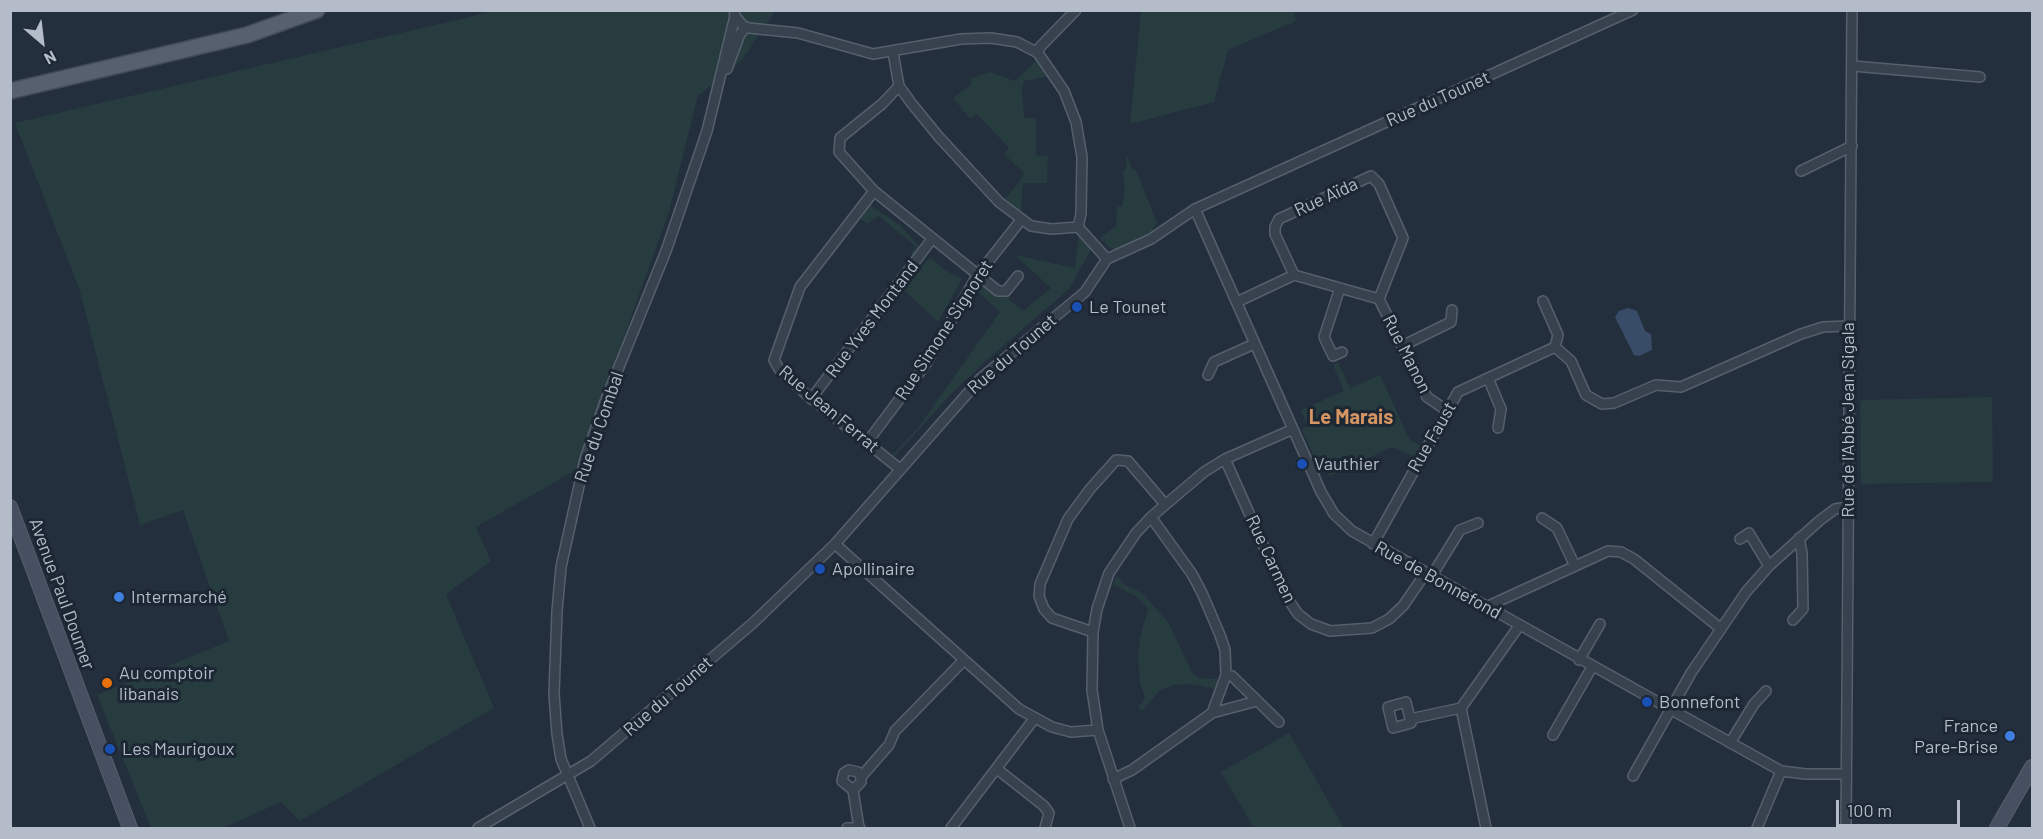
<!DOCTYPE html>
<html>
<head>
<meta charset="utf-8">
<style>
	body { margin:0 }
	#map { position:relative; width:2043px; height:839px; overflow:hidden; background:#242f3e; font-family:Barlow,sans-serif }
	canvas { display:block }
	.frame { position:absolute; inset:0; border:12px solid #b4bcc9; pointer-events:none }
	.north { position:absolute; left:12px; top:12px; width:60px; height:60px; -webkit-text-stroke:4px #1d2633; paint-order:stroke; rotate:152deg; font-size:16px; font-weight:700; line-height:24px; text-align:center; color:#b4bcc9 }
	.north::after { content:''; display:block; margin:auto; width:21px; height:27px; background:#b4bcc9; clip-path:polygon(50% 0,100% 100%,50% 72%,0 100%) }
	.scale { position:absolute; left:1836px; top:800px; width:124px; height:27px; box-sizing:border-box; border:3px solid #b4bcc9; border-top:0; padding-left:8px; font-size:18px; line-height:21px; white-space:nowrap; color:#b4bcc9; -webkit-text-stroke:4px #1d2633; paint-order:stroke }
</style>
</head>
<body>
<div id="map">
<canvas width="2043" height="839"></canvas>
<div class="frame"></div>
<div class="north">N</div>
<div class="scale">100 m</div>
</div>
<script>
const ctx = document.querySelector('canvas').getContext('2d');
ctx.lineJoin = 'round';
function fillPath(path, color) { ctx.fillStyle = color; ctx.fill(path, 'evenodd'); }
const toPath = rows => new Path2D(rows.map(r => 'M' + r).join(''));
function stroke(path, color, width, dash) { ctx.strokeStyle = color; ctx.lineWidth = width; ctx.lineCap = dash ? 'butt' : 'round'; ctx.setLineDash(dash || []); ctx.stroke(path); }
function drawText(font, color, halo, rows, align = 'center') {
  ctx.font = font + ' Barlow,sans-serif'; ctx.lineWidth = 6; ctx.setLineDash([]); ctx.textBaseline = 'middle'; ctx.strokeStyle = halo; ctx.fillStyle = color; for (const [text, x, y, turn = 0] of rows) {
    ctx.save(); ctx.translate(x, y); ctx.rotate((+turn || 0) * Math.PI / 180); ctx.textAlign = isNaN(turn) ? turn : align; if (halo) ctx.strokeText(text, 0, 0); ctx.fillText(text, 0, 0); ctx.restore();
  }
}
fillPath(toPath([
	[495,11,775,11,742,60,698,96,669,212,576,470,476,527,491,561,446,594,494,708,300,821,281,802,223,828,151,828,97,695,229,641,183,510,140,525,80,291,15,123],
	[1141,11,1294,11,1296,21,1228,50,1214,102,1130,124],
	[1036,61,1049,76,1024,81,1022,90,1024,118,1036,118,1036,155,1048,156,1047,183,1023,183,1021,214,1005,198,1018,184,1024,173,1004,154,1009,148,977,114,970,119,953,98,972,83,971,78,990,72,1015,81],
	[1127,155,1133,171,1136,170,1157,223,1153,230,1157,231,1120,250,1110,248,1100,238,1116,226,1117,207,1122,206,1125,188,1123,171,1126,170],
	[867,203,901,226,921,249,913,256,911,253,916,247,879,216,867,224,857,216],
	[1079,233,1092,248,1069,289,988,359,951,394,894,457,891,456,917,429,1000,312,974,288,978,281,997,295,1012,293,1008,299,1023,311,1051,288,1015,255,1075,268],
	[930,257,945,270,962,279,938,322,904,290],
	[1338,362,1350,388,1380,375,1410,440,1421,446,1415,457,1392,447,1330,476,1322,458,1315,460,1302,429,1308,426,1301,410,1344,391,1333,365],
	[1992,397,1993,482,1861,484,1860,400],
	[1117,576,1125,585,1142,593,1168,622,1192,672,1198,678,1218,679,1217,689,1190,684,1173,685,1159,691,1142,711,1138,707,1145,698,1140,683,1138,656,1140,638,1148,609,1137,597,1113,584],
	[1289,733,1344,828,1254,828,1221,772]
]), '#263c3f');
fillPath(toPath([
	[1628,308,1637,311,1645,331,1651,334,1652,350,1639,356,1634,355,1615,317,1619,311]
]), '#394c67');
const minor = toPath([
	[735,16,743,26,749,28,798,33,873,54,961,39,991,38,1017,42,1038,53,1064,91,1076,122,1082,157,1081,214,1078,227],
	[893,52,899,86,912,104,939,137,999,202,1031,226,1052,229,1078,227,1107,259],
	[1038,53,1040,47,1076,10],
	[1853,66,1980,77],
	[727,69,740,34,746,27],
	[899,86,882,104,840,138,839,152,874,191,998,291,1006,291,1018,276],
	[1801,171,1852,146],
	[874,191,800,287,774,360,779,369,807,395,900,469],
	[1195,209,1321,492,1334,514,1352,531,1781,771,1806,774,1846,774],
	[1294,275,1275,234,1275,227,1279,219,1371,176,1379,184,1403,238,1379,299],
	[1340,288,1324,337,1333,356,1342,352],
	[1543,301,1558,335,1555,347,1571,361,1586,395,1602,404,1614,403,1656,385,1681,387,1801,334,1823,327,1848,326],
	[1237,302,1294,275,1379,299,1427,397,1446,410],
	[1402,346,1451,322,1452,310],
	[1208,375,1214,362,1254,344],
	[1488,378,1501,409,1498,428],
	[811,399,932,239],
	[868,441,926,364,977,276,1021,220],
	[1225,459,1286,596,1298,614,1311,624,1330,631,1372,628,1389,619,1403,606,1425,574],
	[1542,518,1557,528,1575,566],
	[1740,539,1749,533,1769,566],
	[835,544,1019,709,1052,727,1071,732,1098,730],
	[1373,544,1458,392,1555,347],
	[1431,577,1460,530,1478,523],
	[1486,607,1608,551,1621,552,1634,559,1720,628],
	[1793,620,1803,609,1802,553,1799,538],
	[1093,632,1052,618,1044,609,1039,596,1040,584,1068,519,1090,489,1116,460,1128,461,1164,503],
	[1579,660,1600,624],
	[1226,675,1232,676,1279,722],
	[1212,713,1257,701],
	[1410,719,1411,723,1393,728,1388,707,1406,702,1410,719,1461,708],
	[1553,735,1592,667],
	[1730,743,1754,704,1766,691],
	[997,769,1044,806,1049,813,1045,828],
	[1633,776,1691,673,1746,592,1769,566,1819,521,1835,509,1848,507],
	[861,777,889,745,895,731,964,660],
	[1113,779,1132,770,1212,713,1226,675,1225,650,1220,635,1202,593,1192,574,1151,517],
	[853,790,842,781,844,773,849,770,858,772,861,777,861,782,853,790,859,828],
	[478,828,591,761,753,623,835,544,981,378,1085,292,1107,259,1151,239,1195,209,1633,10],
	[590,828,561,759,557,734,554,694,557,611,561,567,585,459,606,399,666,251,707,131,735,16,734,10],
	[847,828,860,828],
	[951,828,1034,719],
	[1130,828,1098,730,1092,690,1093,632,1097,609,1109,573,1136,533,1151,517,1204,472,1225,459,1291,430],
	[1486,828,1461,708,1519,626],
	[1757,828,1781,771],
	[1846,828,1852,10]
]);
const secondary = toPath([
	[10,507,130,828],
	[1997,828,2032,767]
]);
const primary = toPath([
	[10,91,247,35,317,10]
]);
stroke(minor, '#565f6c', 12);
stroke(secondary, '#565f6c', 16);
stroke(primary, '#414a57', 18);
stroke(minor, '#38414e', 9);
stroke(secondary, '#465061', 14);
stroke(primary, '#56606e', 15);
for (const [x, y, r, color] of [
	[1077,307,6,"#1a4fb4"],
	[1302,464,6,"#1a4fb4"],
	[820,569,6,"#1a4fb4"],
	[119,597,6,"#3f7fe0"],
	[107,683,6,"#e8710a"],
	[1647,702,6,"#1a4fb4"],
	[2010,736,6,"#3f7fe0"],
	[110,749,6,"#1a4fb4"]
]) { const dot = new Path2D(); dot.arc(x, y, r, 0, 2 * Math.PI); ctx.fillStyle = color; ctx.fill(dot); stroke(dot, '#1d2633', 2); }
drawText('18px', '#b4bcc9', '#1d2633', [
	["Rue du Tounet",1438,99,-24],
	["Rue Aïda",1326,197,-25],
	["Rue Yves Montand",872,319,-53],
	["Rue Simone Signoret",944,330,-57],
	["Rue du Tounet",1012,354,-41],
	["Rue Manon",1407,354,63],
	["Rue Jean Ferrat",829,409,40],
	["Rue de l'Abbé Jean Sigala",1848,420,-90],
	["Rue du Combal",599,427,-71],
	["Rue Faust",1432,437,-60],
	["Rue Carmen",1271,559,65],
	["Rue de Bonnefond",1438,580,29],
	["Avenue Paul Doumer",62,594,70],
	["Rue du Tounet",668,696,-41]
]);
drawText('18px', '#b4bcc9', '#1d2633', [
	["Le Tounet",1089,307],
	["Vauthier",1314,464],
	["Apollinaire",832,569],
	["Intermarché",131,597],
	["Au comptoir",119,673],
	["libanais",119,694],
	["Bonnefont",1659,702],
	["France",1998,726,"right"],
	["Pare-Brise",1998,747,"right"],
	["Les Maurigoux",122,749]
], 'left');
drawText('bold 20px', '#d59563', '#1d2633', [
	["Le Marais",1351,417]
]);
</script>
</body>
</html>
